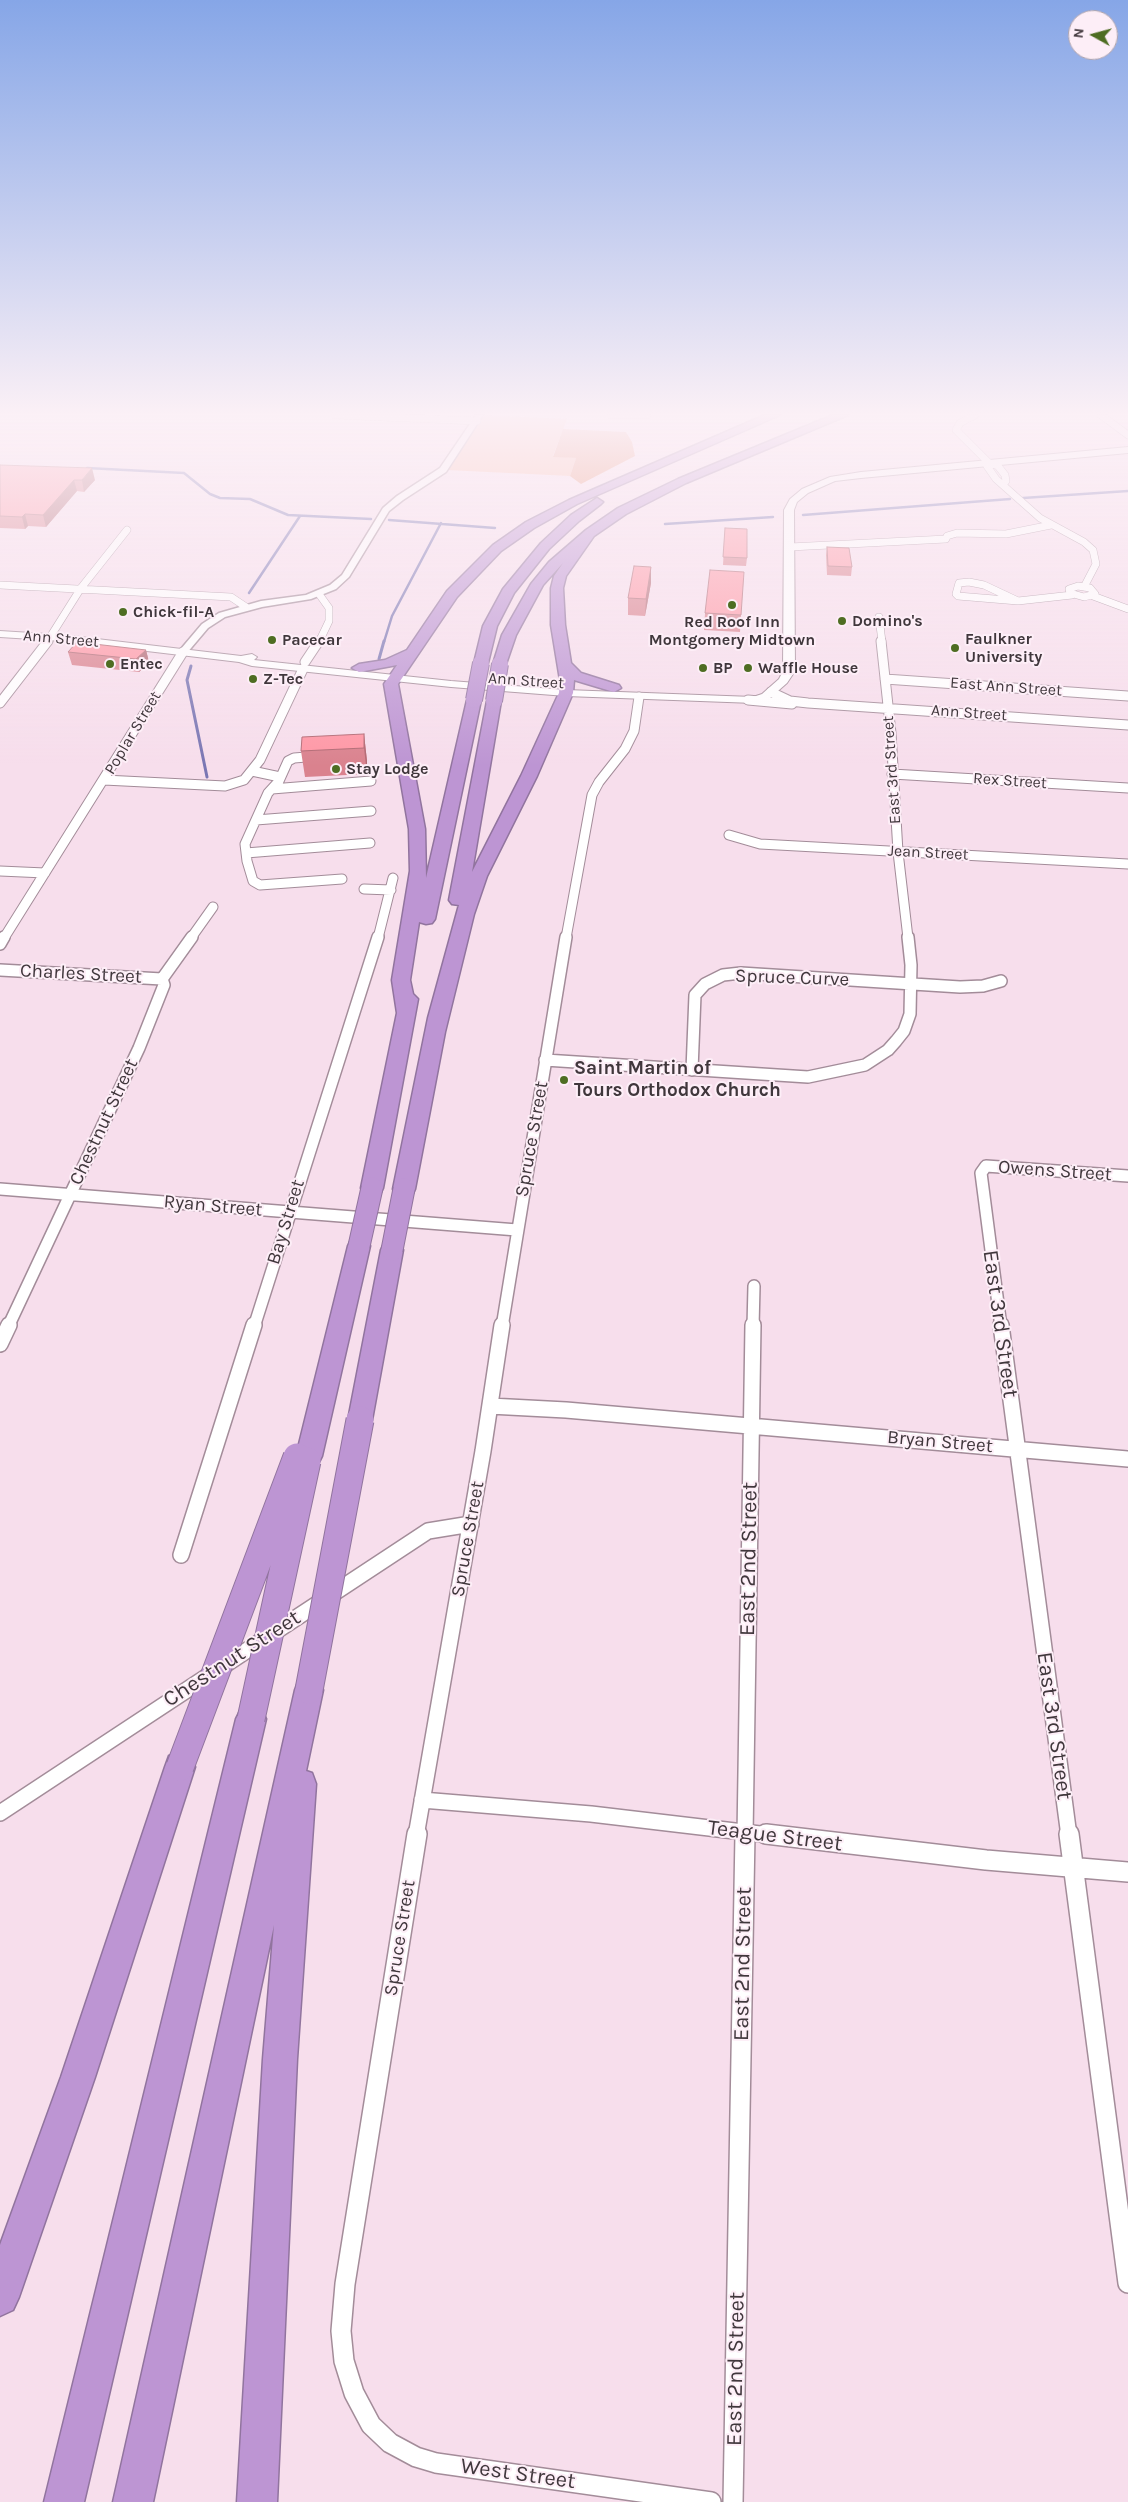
<!DOCTYPE html>
<html>
<head>
<meta charset="utf-8">
<style>
	body { margin:0 }
	#map { position:relative; width:1128px; height:2502px; overflow:hidden; background:#f7deec; font-family:Karla,sans-serif }
	canvas { display:block }
	.north { position:absolute; left:1068px; top:10px; width:50px; height:50px; box-sizing:border-box; background:#fdeef7; border:1px solid #b1a5ac; border-radius:50%; rotate:277deg; font-size:14px; font-weight:700; line-height:20px; text-align:center; color:#40373c }
	.north::after { content:''; display:block; margin:auto; width:18px; height:22px; background:#4e6d22; clip-path:polygon(50% 0,100% 100%,50% 72%,0 100%) }
</style>
</head>
<body>
<div id="map">
<canvas width="1128" height="2502"></canvas>
<div class="north">N</div>
</div>
<script>
const ctx = document.querySelector('canvas').getContext('2d');
ctx.lineJoin = 'round';
function fillPath(path, color) { ctx.fillStyle = color; ctx.fill(path, 'evenodd'); }
const toPath = rows => new Path2D(rows.map(r => 'M' + r).join(''));
function stroke(path, color, width, dash) { ctx.strokeStyle = color; ctx.lineWidth = width; ctx.lineCap = dash ? 'butt' : 'round'; ctx.setLineDash(dash || []); ctx.stroke(path); }
function drawText(font, color, halo, rows, align = 'center') {
  ctx.font = font + ' Karla,sans-serif'; ctx.lineWidth = 4; ctx.setLineDash([]); ctx.textBaseline = 'middle'; ctx.strokeStyle = halo; ctx.fillStyle = color; for (const [text, x, y, turn = 0] of rows) {
    ctx.save(); ctx.translate(x, y); ctx.rotate((+turn || 0) * Math.PI / 180); ctx.textAlign = isNaN(turn) ? turn : align; if (halo) ctx.strokeText(text, 0, 0); ctx.fillText(text, 0, 0); ctx.restore();
  }
}
fillPath(toPath([
	[484,415,567,419,553,456,576,458,570,476,447,470]
]), '#fbb8a0');
fillPath(toPath([
	[563,429,626,432,632,442,635,456,581,484,570,476,576,458,553,457]
]), '#e78a68');
stroke(toPath([
	[87,468,184,473,210,494,220,498,250,499,288,515,371,519],
	[1023,498,1128,491],
	[803,515,1010,499],
	[389,520,495,528],
	[665,524,773,517],
	[249,593,300,516],
	[384,642,392,616,441,523]
]), '#7a76b3', 2.5);
stroke(toPath([
	[379,659,384,641],
	[191,666,187,680,207,777]
]), '#7a76b3', 3);
const minorFar4 = toPath([
	[335,415,477,421],
	[611,415,647,415],
	[975,415,960,423,956,430,989,463],
	[1101,415,1128,435],
	[989,463,987,466,996,479,1040,518,1084,542,1093,550,1096,564,1084,587],
	[989,463,998,466,1005,475,1006,481,1003,484],
	[790,547,946,539,947,536,957,533,1006,534,1051,525],
	[969,582,984,585,1018,601,958,596,956,594,959,583,969,582],
	[0,585,231,597,246,607],
	[1078,586,1090,588,1095,594,1084,597,1070,593,1069,589,1078,586],
	[1093,596,1128,609],
	[1018,601,1072,595],
	[879,617,882,642],
	[47,642,81,588,127,530],
	[319,642,329,621,329,608,319,594]
]);
const minorFar3 = toPath([
	[881,641,891,733,898,852,908,938],
	[305,662,319,641],
	[885,679,1128,696],
	[771,692,790,701,808,703,1128,725],
	[748,700,792,704],
	[0,703,48,641],
	[319,756,294,758,288,761,279,781,268,793,245,844,247,861,253,881,260,885,342,879],
	[252,771,280,777],
	[892,774,1128,788],
	[104,780,225,786,244,780,260,760,303,669],
	[272,789,371,781],
	[256,820,371,811],
	[729,835,760,844,1128,864],
	[246,853,370,843],
	[0,871,45,873],
	[364,889,391,890],
	[4,938,183,652],
	[191,938,213,907],
	[378,938,393,878],
	[566,938,592,795,599,782,625,749,634,731,639,697]
]);
const minorFar2 = toPath([
	[0,944,4,937],
	[0,970,162,979],
	[545,1060,808,1077,865,1065,888,1050,896,1041,904,1031,910,1014,911,965,908,937],
	[692,1070,695,995,705,984,723,975,741,973,960,987,983,986,1001,981],
	[0,1189,517,1230],
	[8,1327,139,1048,164,985,162,979,192,937],
	[254,1327,378,937],
	[502,1327,566,937],
	[753,1327,754,1286],
	[1001,1327,981,1173,986,1166,1128,1176]
]);
const minorFar1 = toPath([
	[1001,1325,1069,1836],
	[0,1344,9,1325],
	[490,1406,566,1410,1128,1459],
	[181,1555,254,1325],
	[422,1800,591,1814,777,1836],
	[0,1813,428,1531,471,1524],
	[416,1836,483,1451,502,1325],
	[745,1836,753,1325]
]);
const minor = toPath([
	[417,1834,345,2284,341,2331,344,2361,354,2393,371,2425,390,2443,416,2457,436,2463,711,2502],
	[766,1834,986,1860,1128,1872],
	[1069,1834,1128,2283],
	[733,2502,745,1834]
]);
const tertiary = toPath([
	[476,415,483,415,446,472,403,500,389,511,349,577,336,589,311,599,262,607,225,617,208,628,186,654,180,654,180,650,202,624,219,613,261,601,306,595,330,585,342,575,383,508,397,496,440,468,476,415]
]);
const secondary = toPath([
	[1128,447,1128,453,861,478,835,481,808,493,797,502,794,510,795,671,787,683,770,698,754,703,566,696,451,687,252,666,239,662,63,641,0,637,0,631,63,635,241,656,252,654,257,657,254,660,451,681,566,690,753,697,762,694,779,679,783,671,784,510,790,499,802,489,830,477,861,472,1128,447]
]);
const motorway = toPath([
	[765,415,780,415,577,504,534,528,501,551,457,597,398,684,425,829,426,878,467,700,474,696,481,700,435,919,432,923,426,924,419,922,410,980,413,994,418,999,383,1188,380,1194,372,1196,364,1194,361,1188,397,1013,392,980,410,871,409,829,384,684,397,665,359,672,352,668,359,664,385,660,407,650,447,591,493,545,526,522,569,500,765,415],
	[833,415,848,415,686,483,626,514,594,536,566,576,563,588,565,625,571,663,581,673,619,685,621,688,614,692,574,680,573,693,537,776,487,876,474,914,445,1032,415,1189,412,1195,404,1197,396,1195,393,1189,428,1018,459,905,452,904,449,900,487,701,494,697,501,701,472,872,521,776,559,693,560,680,551,625,551,588,554,576,563,563,543,585,516,635,505,667,500,668,493,664,502,635,531,584,549,562,586,530,618,508,678,479,833,415],
	[597,498,603,502,601,504,579,521,549,549,514,593,497,626,488,663,486,666,476,666,474,663,483,626,503,589,541,543,571,515,597,498],
	[359,1238,367,1240,370,1246,322,1456,318,1464,309,1467,300,1464,296,1456,348,1246,351,1240,359,1238],
	[392,1242,400,1244,403,1250,372,1420,369,1427,360,1430,351,1427,348,1420,381,1250,384,1244,392,1242],
	[309,1676,319,1680,323,1690,306,1771,312,1773,316,1784,297,2059,277,2502,237,2502,263,2059,274,1925,153,2502,113,2502,295,1690,299,1680,309,1676],
	[251,1705,261,1709,266,1719,84,2502,44,2502,236,1719,241,1709,251,1705],
	[180,1752,191,1756,195,1767,95,2077,19,2297,13,2310,0,2316,0,2245,61,2077,165,1767,169,1756,180,1752]
]);
stroke(minorFar4, '#a38c99', 8);
stroke(minorFar3, '#a38c99', 11);
stroke(minorFar2, '#a38c99', 14);
stroke(minorFar1, '#a38c99', 18);
stroke(minor, '#a38c99', 22);
stroke(tertiary, '#a38c99', 3);
stroke(secondary, '#a38c99', 2);
stroke(motorway, '#91749e', 3);
stroke(minorFar4, '#fff', 7);
stroke(minorFar3, '#fff', 9);
stroke(minorFar2, '#fff', 11);
stroke(minorFar1, '#fff', 15);
stroke(minor, '#fff', 19);
fillPath(tertiary, '#fff');
fillPath(secondary, '#fff');
fillPath(motorway, '#bd95d3');
const motorwayBridgeFar2 = toPath([
	[474,700,481,663],
	[494,701,500,664]
]);
const motorwayBridgeFar1 = toPath([
	[359,1246,372,1188],
	[392,1250,404,1189]
]);
const motorwayBridge = toPath([
	[309,1690,360,1420],
	[251,1719,307,1461],
	[180,1767,297,1457]
]);
stroke(motorwayBridgeFar2, '#91749e', 18, []);
stroke(motorwayBridgeFar1, '#91749e', 23, []);
stroke(motorwayBridge, '#91749e', 29, []);
stroke(motorwayBridgeFar2, '#bd95d3', 16);
stroke(motorwayBridgeFar1, '#bd95d3', 21);
stroke(motorwayBridge, '#bd95d3', 27);
fillPath(toPath([
	[0,465,95,480,84,492,77,491,46,527,28,526,25,529,0,528],
	[725,528,747,558,746,566,723,565],
	[827,547,852,567,851,576,827,575,826,555],
	[651,567,651,583,645,616,628,615,628,598],
	[705,613,741,615,740,632,704,630],
	[146,650,149,662,139,672,72,665,68,652],
	[364,734,367,761,367,774,305,777,301,751]
]), '#da828e');
fillPath(toPath([
	[92,468,95,480,84,492,82,480],
	[74,480,77,491,46,527,43,515],
	[25,514,28,526,25,529,22,517],
	[651,567,651,583,645,616,646,599],
	[146,650,149,662,139,672,136,659],
	[364,734,367,761,367,774,364,748]
]), '#b26a74');
const building = toPath([
	[0,465,92,468,82,480,74,480,43,515,25,514,22,517,0,516,0,465],
	[725,528,747,529,747,558,723,557,725,528],
	[827,547,849,548,852,567,828,566,827,547],
	[634,566,651,567,646,599,628,598,634,566],
	[710,570,744,572,741,615,705,613,710,570],
	[77,642,146,650,136,659,68,652,77,642],
	[364,734,364,748,301,751,302,737,364,734]
]);
fillPath(building, '#fe97a5');
stroke(building, '#b26a74', 1);
const sky = ctx.createLinearGradient(0, 0, 0, 766);
sky.addColorStop(0, '#86a6e7');
sky.addColorStop(0.54, '#fbf0f6');
sky.addColorStop(1, '#fbf0f600');
ctx.fillStyle = sky;
ctx.fillRect(0, 0, 1128, 766);
for (const [x, y, r, color] of [
	[732,605,5,"#4e6d22"],
	[123,612,5,"#4e6d22"],
	[842,621,5,"#4e6d22"],
	[272,640,5,"#4e6d22"],
	[955,648,5,"#4e6d22"],
	[110,664,5,"#4e6d22"],
	[703,668,5,"#4e6d22"],
	[748,668,5,"#4e6d22"],
	[253,679,5,"#4e6d22"],
	[336,769,5,"#4e6d22"],
	[564,1080,5,"#4e6d22"]
]) { const dot = new Path2D(); dot.arc(x, y, r, 0, 2 * Math.PI); ctx.fillStyle = color; ctx.fill(dot); stroke(dot, '#fdeef7', 2); }
drawText('bold 16px', '#40373c', '#fdeef7', [
	["Chick-fil-A",133,612],
	["Domino's",852,621],
	["Red Roof Inn",732,622,"center"],
	["Montgomery Midtown",732,640,"center"],
	["Faulkner",965,639],
	["University",965,657],
	["Pacecar",282,640],
	["Entec",120,664],
	["BP",713,668],
	["Waffle House",758,668],
	["Z-Tec",263,679],
	["Stay Lodge",346,769]
], 'left');
drawText('16px', '#40373c', '#fdeef7', [
	["Ann Street",61,639,5],
	["Ann Street",526,681,4],
	["East Ann Street",1006,687,4],
	["Ann Street",969,713,4],
	["Poplar Street",133,733,-59],
	["East 3rd Street",892,770,-94],
	["Rex Street",1010,781,4],
	["Jean Street",928,853,3]
]);
drawText('19px', '#40373c', '#fdeef7', [
	["Charles Street",81,974,3],
	["Spruce Curve",792,978,2],
	["Chestnut Street",104,1122,-65],
	["Spruce Street",532,1139,-80],
	["Owens Street",1055,1171,4],
	["Ryan Street",213,1206,5],
	["Bay Street",286,1222,-73],
	["Bryan Street",940,1442,5],
	["Spruce Street",468,1539,-80],
	["Spruce Street",400,1938,-81]
]);
drawText('bold 19px', '#40373c', '#fdeef7', [
	["Saint Martin of",574,1069],
	["Tours Orthodox Church",574,1091]
], 'left');
drawText('22px', '#40373c', '#fdeef7', [
	["East 3rd Street",1000,1324,82],
	["East 2nd Street",749,1559,-89],
	["Chestnut Street",232,1659,-33],
	["East 3rd Street",1054,1726,82],
	["Teague Street",775,1836,7],
	["East 2nd Street",743,1964,-89],
	["East 2nd Street",736,2369,-89],
	["West Street",518,2474,8]
]);
</script>
</body>
</html>
